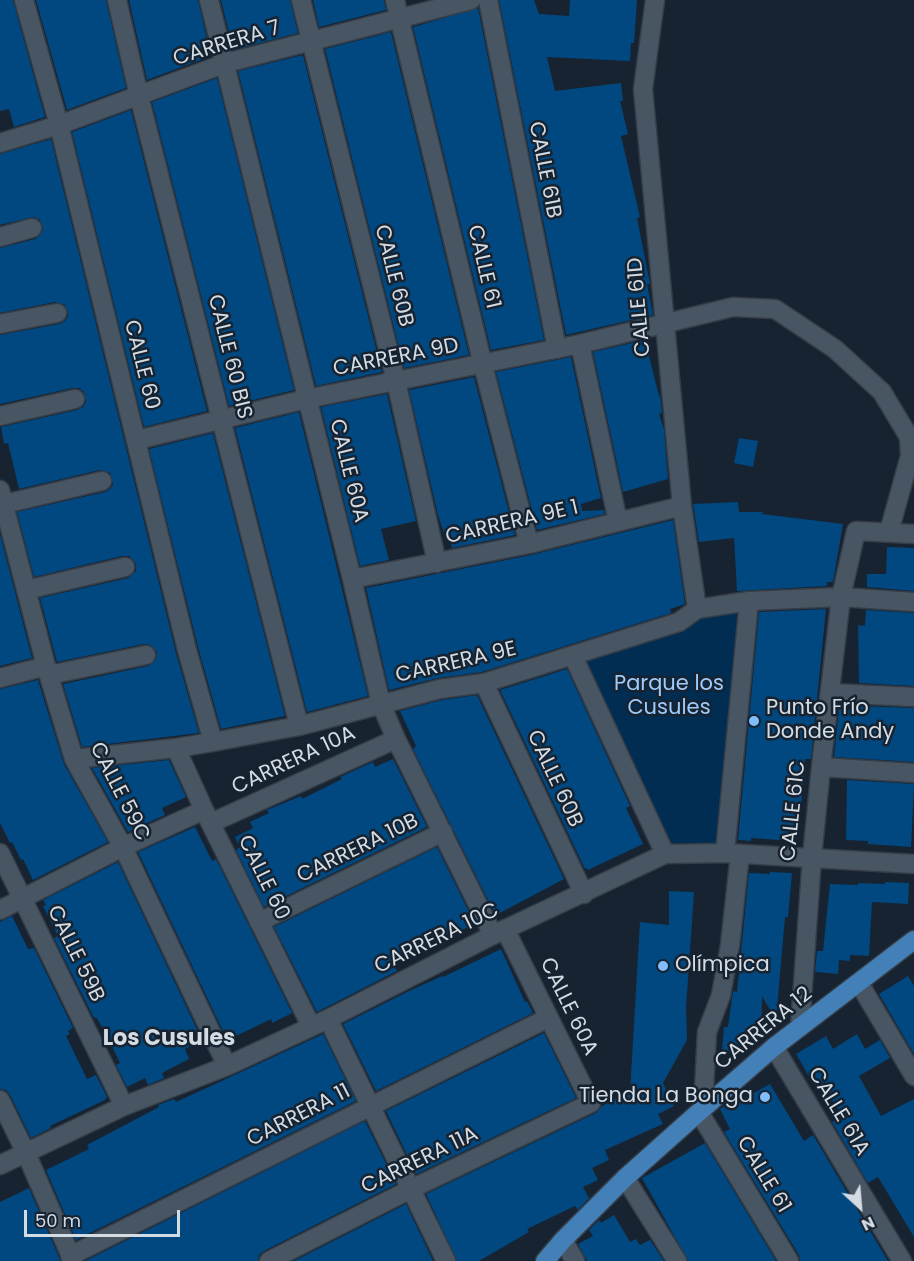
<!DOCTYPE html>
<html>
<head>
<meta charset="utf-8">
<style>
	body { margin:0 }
	#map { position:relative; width:914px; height:1261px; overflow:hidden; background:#172330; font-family:Poppins,sans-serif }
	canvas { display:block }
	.north { position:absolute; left:830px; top:1177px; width:60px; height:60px; -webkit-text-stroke:4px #172330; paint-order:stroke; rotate:154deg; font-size:16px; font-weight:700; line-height:24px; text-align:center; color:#d3dbe3 }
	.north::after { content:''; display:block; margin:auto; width:21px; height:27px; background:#d3dbe3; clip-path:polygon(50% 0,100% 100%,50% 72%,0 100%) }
	.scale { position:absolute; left:24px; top:1210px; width:156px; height:27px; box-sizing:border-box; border:3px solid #d3dbe3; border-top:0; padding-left:8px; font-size:18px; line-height:21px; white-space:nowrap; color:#d3dbe3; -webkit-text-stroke:4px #172330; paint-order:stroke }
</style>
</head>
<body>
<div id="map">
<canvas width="914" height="1261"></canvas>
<div class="north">N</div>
<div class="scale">50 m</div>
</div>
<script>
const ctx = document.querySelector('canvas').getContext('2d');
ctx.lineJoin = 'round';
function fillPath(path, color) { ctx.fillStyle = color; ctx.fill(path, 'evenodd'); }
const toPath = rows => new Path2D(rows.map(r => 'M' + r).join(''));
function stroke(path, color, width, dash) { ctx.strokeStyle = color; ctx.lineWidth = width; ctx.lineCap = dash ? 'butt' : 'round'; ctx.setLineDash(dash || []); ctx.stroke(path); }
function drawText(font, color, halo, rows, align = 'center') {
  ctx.font = font + ' Poppins,sans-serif'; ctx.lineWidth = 5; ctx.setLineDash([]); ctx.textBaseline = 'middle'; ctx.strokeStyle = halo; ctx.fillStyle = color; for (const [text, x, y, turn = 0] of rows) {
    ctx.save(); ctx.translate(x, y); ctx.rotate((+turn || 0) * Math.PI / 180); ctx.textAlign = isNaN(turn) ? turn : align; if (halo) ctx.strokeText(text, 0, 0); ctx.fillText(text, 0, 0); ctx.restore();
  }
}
fillPath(toPath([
	[739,610,717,843,667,844,582,660,691,625,702,616]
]), '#022d52');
fillPath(toPath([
	[0,0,13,0,45,117,14,127,9,109,0,111],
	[36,0,106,0,126,88,67,110],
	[129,0,198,0,211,56,147,80],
	[221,0,290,0,298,33,233,50],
	[313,0,384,0,386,10,319,27],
	[499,0,534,0,539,14,569,16,570,0,637,0,634,43,631,43,630,61,547,57,555,91,621,83,623,101,620,101,628,134,621,136,640,217,637,218,650,284,647,284,653,315,566,335],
	[478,8,544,340,491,350,413,27],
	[391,32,469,355,404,368,325,49],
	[303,55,382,372,316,386,238,71],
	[217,78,294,390,229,406,152,102],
	[131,110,207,411,144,427,72,132],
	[51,139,176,653,199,733,82,747,63,684,148,666,156,659,157,652,150,645,144,644,57,662,40,598,128,578,136,571,136,564,129,556,122,556,34,577,17,512,105,492,110,489,113,484,110,473,100,470,19,489,8,443,4,444,1,427,77,410,83,407,86,402,84,392,79,388,73,388,0,404,0,335,59,324,65,321,68,316,65,305,55,302,0,313,0,248,35,239,40,235,43,230,40,220,34,217,0,225,0,154],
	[645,340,659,396,660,395,662,413,659,414,664,429,668,479,623,492,593,352],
	[571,357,601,498,581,504,582,511,604,510,605,514,537,530,496,372],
	[474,377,515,535,452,548,448,532,444,533,438,515,409,390],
	[387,394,416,521,381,529,389,560,360,566,321,407],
	[299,412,368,696,307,712,235,428],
	[213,433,285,716,221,729,198,647,149,449],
	[739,438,758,441,753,467,734,463],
	[738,502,739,512,763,512,762,514,843,524,833,582,827,582,827,586,737,591,734,538,699,542,693,504],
	[673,520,685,604,670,609,671,613,482,672,438,678,389,690,366,588,531,555],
	[0,534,32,658,0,666],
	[887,547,914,548,914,591,867,587,867,574,886,574],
	[826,609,811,759,805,759,801,807,796,807,793,841,751,838,751,841,738,840,759,612],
	[866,610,914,613,914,686,859,683,858,625,865,626],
	[567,669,630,806,626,808,643,844,588,870,587,868,585,869,500,690],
	[38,680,64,764,108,842,33,880,23,859,21,860,12,842,10,843,0,823,0,689],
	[477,695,564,879,498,914,495,914,413,749,416,746,400,711,442,700],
	[858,706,914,708,914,762,834,757,839,709,858,710],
	[393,759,427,827,264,907,236,850,240,847,235,837,253,828,250,822,269,813,267,810,301,796,302,799,342,779,340,777,373,762,375,767],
	[169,760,186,797,162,808,165,815,128,832,92,768],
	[847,780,914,784,911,847,868,844,868,841,846,840],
	[195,827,212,861,216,859,292,1013,272,1023,271,1019,230,1039,225,1029,223,1031,138,852],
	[437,847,475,924,449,936,448,934,392,961,397,971,317,1012,274,927],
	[118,862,202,1040,185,1049,189,1059,162,1073,164,1078,148,1085,145,1078,127,1087,116,1065,120,1063,104,1030,96,1017,94,1018,54,938,58,936,43,906,46,905,43,900],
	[770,872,792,873,788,917,785,917,776,1020,762,996,761,1039,742,1038,741,1053,722,1051,724,1027,728,1027,733,991,737,992,749,873,770,874],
	[885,882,909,883,908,904,872,902,869,956,850,955,850,961,839,960,838,974,815,972,817,951,823,951,830,884,858,885,858,883,885,884],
	[669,891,694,892,686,1008,687,1040,663,1083,674,1106,658,1114,663,1124,605,1150,609,1160,592,1168,598,1180,583,1187,589,1198,578,1210,575,1206,527,1229,529,1232,479,1261,457,1261,426,1194,596,1113,602,1106,630,1092,640,922,669,925],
	[12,916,28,949,34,948,73,1028,68,1031,70,1034,66,1036,87,1079,96,1075,107,1097,105,1100,50,1126,51,1128,31,1138,10,1095,6,1090,0,1089,0,922],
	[501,949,525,1002,527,1001,533,1013,376,1091,343,1024,407,992,442,976,443,977],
	[908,976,914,986,914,1054,879,994],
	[544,1033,576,1098,416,1174,386,1111],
	[323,1034,356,1101,76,1240,46,1170,89,1149,87,1145,159,1107,158,1105,174,1099,176,1102],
	[857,1034,865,1049,880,1040,890,1058,859,1076,881,1116,914,1099,914,1237,878,1177,868,1183,832,1122,842,1116,820,1081,814,1085,796,1054,826,1036,833,1049],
	[770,1084,804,1141,813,1135,888,1261,800,1261,799,1255,724,1132,730,1129,720,1109,737,1098,739,1101],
	[365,1121,396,1184,264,1251,259,1255,258,1261,85,1261],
	[705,1143,776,1261,688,1261,642,1178],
	[29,1188,59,1257,60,1261,0,1261,0,1202],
	[406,1204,433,1261,294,1261],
	[614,1215,630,1242,636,1239,640,1245,650,1240,664,1261,587,1261,578,1244,593,1236,589,1230,599,1220,601,1223]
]), '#00487f');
const minor = toPath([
	[24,0,59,125,187,650,213,742],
	[117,0,139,96,299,726],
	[209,0,352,579,381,704,396,739,493,935],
	[301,0,396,381,437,563],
	[395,0,483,365,529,544],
	[488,0,557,349],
	[655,0,643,89,682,506,697,609],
	[0,143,59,125,226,63,471,0],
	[0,237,32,228],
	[0,324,57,313],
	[580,344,618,522],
	[0,416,75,399],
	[137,440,306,399,580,344,733,307,775,309,835,349,882,392,909,437,910,456],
	[0,490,46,666,74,759,123,847,227,1066],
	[0,505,102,481],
	[889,532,910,456,914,455],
	[352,579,529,544,682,506],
	[26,590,125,567],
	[573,656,665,854],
	[49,675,146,655],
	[0,678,46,666],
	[484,683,584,894],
	[831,693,914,697],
	[176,748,204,810,311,1026],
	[74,759,176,748,213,742,299,726,440,689,484,683,679,622,697,609,749,601,841,597,914,602],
	[821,767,914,773],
	[211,823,396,739],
	[0,853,124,1106],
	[725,853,749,601],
	[0,910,123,847,204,810],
	[259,922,443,832],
	[859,983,914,1076],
	[328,1019,446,1261],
	[800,1027,812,857,821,767,841,597,856,531,914,534],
	[774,1047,902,1261],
	[0,1100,26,1153,73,1261],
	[703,1109,707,1032,721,995,730,945,740,854],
	[699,1112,789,1261],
	[0,1165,124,1106,227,1066,328,1019,493,935,665,854,725,853,914,864],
	[625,1178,677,1261],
	[563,1240,575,1261],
	[70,1256,548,1018],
	[269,1261,411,1189,591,1103,505,929]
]);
const major = toPath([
	[545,1261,563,1240,625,1178,699,1112,774,1047,914,940]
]);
stroke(minor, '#353e48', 21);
stroke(major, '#353e48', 21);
stroke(minor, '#485563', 18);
stroke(major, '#4380b8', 18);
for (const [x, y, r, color] of [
	[754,721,6,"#80bdfa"],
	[663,966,6,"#80bdfa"],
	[765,1097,6,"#80bdfa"]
]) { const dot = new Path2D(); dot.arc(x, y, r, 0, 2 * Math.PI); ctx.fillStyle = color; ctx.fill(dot); stroke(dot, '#172330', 2); }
drawText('21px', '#d3dbe3', '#172330', [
	["CARRERA 7",227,44,-17],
	["CALLE 61B",544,170,79],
	["CALLE 61",483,267,77],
	["CALLE 60B",393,276,76],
	["CALLE 61D",640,307,-95],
	["CALLE 60 BIS",229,357,76],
	["CARRERA 9D",396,358,-11],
	["CALLE 60",141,365,76],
	["CALLE 60A",348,471,76],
	["CARRERA 9E 1",512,523,-13],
	["CARRERA 9E",456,663,-13],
	["CARRERA 10A",294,761,-25],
	["CALLE 60B",554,779,65],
	["CALLE 59C",119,792,63],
	["CALLE 61C",794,811,-84],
	["CARRERA 10B",358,849,-26],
	["CALLE 60",263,878,64],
	["CARRERA 10C",437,939,-26],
	["CALLE 59B",75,954,64],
	["CALLE 60A",568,1007,64],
	["CARRERA 12",764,1029,-39],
	["CALLE 61A",838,1112,59],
	["CARRERA 11",299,1116,-27],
	["CARRERA 11A",420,1161,-26],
	["CALLE 61",763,1175,59]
]);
drawText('21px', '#9ccbfc', '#172330', [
	["Parque los",669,685],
	["Cusules",669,709]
]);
drawText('21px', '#d3dbe3', '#172330', [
	["Punto Frío",766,709],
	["Donde Andy",766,733],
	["Olímpica",675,966],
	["Tienda La Bonga",753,1097,"right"]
], 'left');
drawText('bold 22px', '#d3dbe3', '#172330', [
	["Los Cusules",169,1039]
]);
</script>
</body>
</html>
